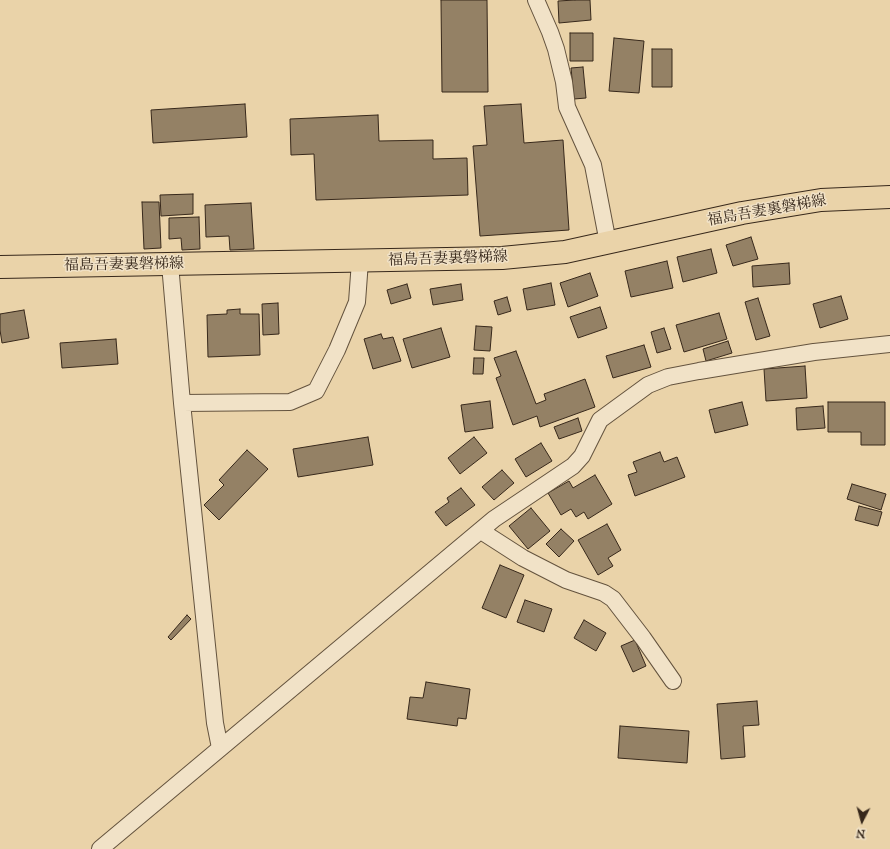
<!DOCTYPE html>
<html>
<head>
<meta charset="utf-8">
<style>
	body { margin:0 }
	#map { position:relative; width:890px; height:849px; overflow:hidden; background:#ead3a9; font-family:"IM FELL Great Primer",serif }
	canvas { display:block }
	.north { position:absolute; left:842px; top:801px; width:40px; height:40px; -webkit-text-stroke:3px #f1e2c7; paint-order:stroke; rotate:186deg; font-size:11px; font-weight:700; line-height:16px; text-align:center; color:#37281b }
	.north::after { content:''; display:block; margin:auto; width:14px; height:18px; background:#37281b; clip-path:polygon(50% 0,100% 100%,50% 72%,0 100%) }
</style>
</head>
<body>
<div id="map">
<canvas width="890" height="849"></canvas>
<div class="north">N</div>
</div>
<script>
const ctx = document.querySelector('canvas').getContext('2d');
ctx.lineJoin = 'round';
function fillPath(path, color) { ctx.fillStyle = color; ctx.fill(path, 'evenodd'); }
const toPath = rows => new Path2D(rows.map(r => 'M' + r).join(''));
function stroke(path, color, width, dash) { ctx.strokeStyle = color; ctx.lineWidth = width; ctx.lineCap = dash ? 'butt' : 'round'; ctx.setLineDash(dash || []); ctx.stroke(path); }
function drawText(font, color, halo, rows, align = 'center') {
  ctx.font = font + ' "IM FELL Great Primer","Noto Serif JP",serif'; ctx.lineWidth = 3; ctx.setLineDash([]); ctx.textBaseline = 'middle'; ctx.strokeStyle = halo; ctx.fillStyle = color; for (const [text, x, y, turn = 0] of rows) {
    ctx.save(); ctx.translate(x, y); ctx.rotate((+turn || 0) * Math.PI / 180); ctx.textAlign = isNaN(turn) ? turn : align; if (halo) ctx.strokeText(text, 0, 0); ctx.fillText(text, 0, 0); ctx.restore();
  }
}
const building = toPath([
	[441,0,487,0,488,92,442,92,441,0],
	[575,0,590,0,591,20,559,23,558,1,575,0],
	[570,33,593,33,593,61,570,61,570,33],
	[614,38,644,41,639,93,609,91,614,38],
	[652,49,672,49,672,87,652,87,652,49],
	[583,67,586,98,574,99,571,68,583,67],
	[245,104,247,137,153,143,151,110,245,104],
	[521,104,524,143,563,140,569,230,480,236,473,146,487,145,484,106,521,104],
	[378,115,379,141,433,140,433,159,467,158,468,195,316,200,314,154,291,155,290,119,378,115],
	[193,194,193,214,161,216,160,195,193,194],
	[142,202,159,202,161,248,144,249,142,202],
	[251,203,254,249,230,250,229,236,206,237,205,205,251,203],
	[199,217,200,249,182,250,181,238,169,239,169,218,199,217],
	[751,237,758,259,733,266,726,245,751,237],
	[711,249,717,273,683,282,677,257,711,249],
	[667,261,673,288,631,297,625,271,667,261],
	[789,263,790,284,753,287,752,266,789,263],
	[590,273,598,296,568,307,560,283,590,273],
	[551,283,555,305,527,310,523,289,551,283],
	[407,284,411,298,391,304,387,290,407,284],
	[461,284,463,300,433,305,430,289,461,284],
	[841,296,848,319,820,328,813,304,841,296],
	[507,297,511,311,498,315,494,301,507,297],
	[758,298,770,336,756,340,745,302,758,298],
	[278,303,279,334,263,335,262,304,278,303],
	[600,307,607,328,578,338,570,317,600,307],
	[240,309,240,314,259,314,260,355,208,357,207,315,227,314,227,310,240,309],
	[24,310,29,338,2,343,0,330,0,314,24,310],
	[719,313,727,339,684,352,676,325,719,313],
	[476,326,492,327,490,351,474,350,476,326],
	[441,328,450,357,412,368,403,339,441,328],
	[664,328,671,349,657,353,651,332,664,328],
	[381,334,383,339,393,337,401,361,373,369,364,339,381,334],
	[116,339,118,364,62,368,60,343,116,339],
	[728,341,732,353,706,361,703,349,728,341],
	[644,345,651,367,613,378,606,356,644,345],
	[516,351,536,404,546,400,544,394,585,379,595,407,540,427,537,416,513,425,496,378,501,376,494,358,516,351],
	[474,358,484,358,483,374,473,374,474,358],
	[805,366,807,398,766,401,764,369,805,366],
	[490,401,493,428,465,432,461,405,490,401],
	[742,402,748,425,715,433,709,410,742,402],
	[828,402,885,402,885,445,861,445,861,432,828,432,828,402],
	[823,406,825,428,797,430,796,408,823,406],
	[578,418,582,431,559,439,554,427,578,418],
	[368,437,373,465,298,477,293,449,368,437],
	[474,437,487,453,460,474,448,458,474,437],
	[541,443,552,461,526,477,515,459,541,443],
	[247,450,268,469,219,520,204,505,224,485,219,480,247,450],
	[660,452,664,462,677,457,685,477,635,496,628,475,637,472,633,462,660,452],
	[502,470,514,483,494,500,482,487,502,470],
	[595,475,612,504,588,519,584,512,576,517,571,509,561,515,548,493,569,481,573,488,595,475],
	[852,484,886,494,881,510,847,499,852,484],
	[461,488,475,505,446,526,435,512,449,502,447,498,461,488],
	[859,506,882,512,878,526,855,520,859,506],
	[531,508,550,531,528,549,509,526,531,508],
	[607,524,621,550,608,558,613,566,598,575,578,540,607,524],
	[561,529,574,541,559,557,546,544,561,529],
	[500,565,524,575,506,618,482,608,500,565],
	[525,600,552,609,544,632,517,622,525,600],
	[187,615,191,619,171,640,168,637,187,615],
	[584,620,606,633,596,651,574,638,584,620],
	[635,640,646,666,633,672,621,646,635,640],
	[426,682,470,689,466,719,458,718,457,726,407,719,410,697,423,698,426,682],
	[757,701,759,725,743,726,745,757,721,759,717,704,757,701],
	[620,726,689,731,687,763,618,758,620,726]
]);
fillPath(building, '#948165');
stroke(building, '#37281b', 1);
const street = toPath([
	[536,0,550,32,556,49,564,82,567,107,593,165,608,243],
	[170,264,182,403,215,723,220,748],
	[182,403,290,402,316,391,337,350,357,302,360,261],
	[481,531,523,558,566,580,604,593,613,599,643,638,673,681],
	[100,849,494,519,573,466,582,456,600,420,648,385,668,377,699,371,814,352,890,344]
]);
const primary = toPath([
	[0,267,502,258,565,252,742,213,821,200,890,197]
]);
stroke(street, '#64533e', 18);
stroke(primary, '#37281b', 24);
stroke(street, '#f1e2c7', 16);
stroke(primary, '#ead3a9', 22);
drawText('15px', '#37281b', '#f1e2c7', [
	["福島吾妻裏磐梯線",767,211,-10],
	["福島吾妻裏磐梯線",448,259,-2],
	["福島吾妻裏磐梯線",124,265,-1]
]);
</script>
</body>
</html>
